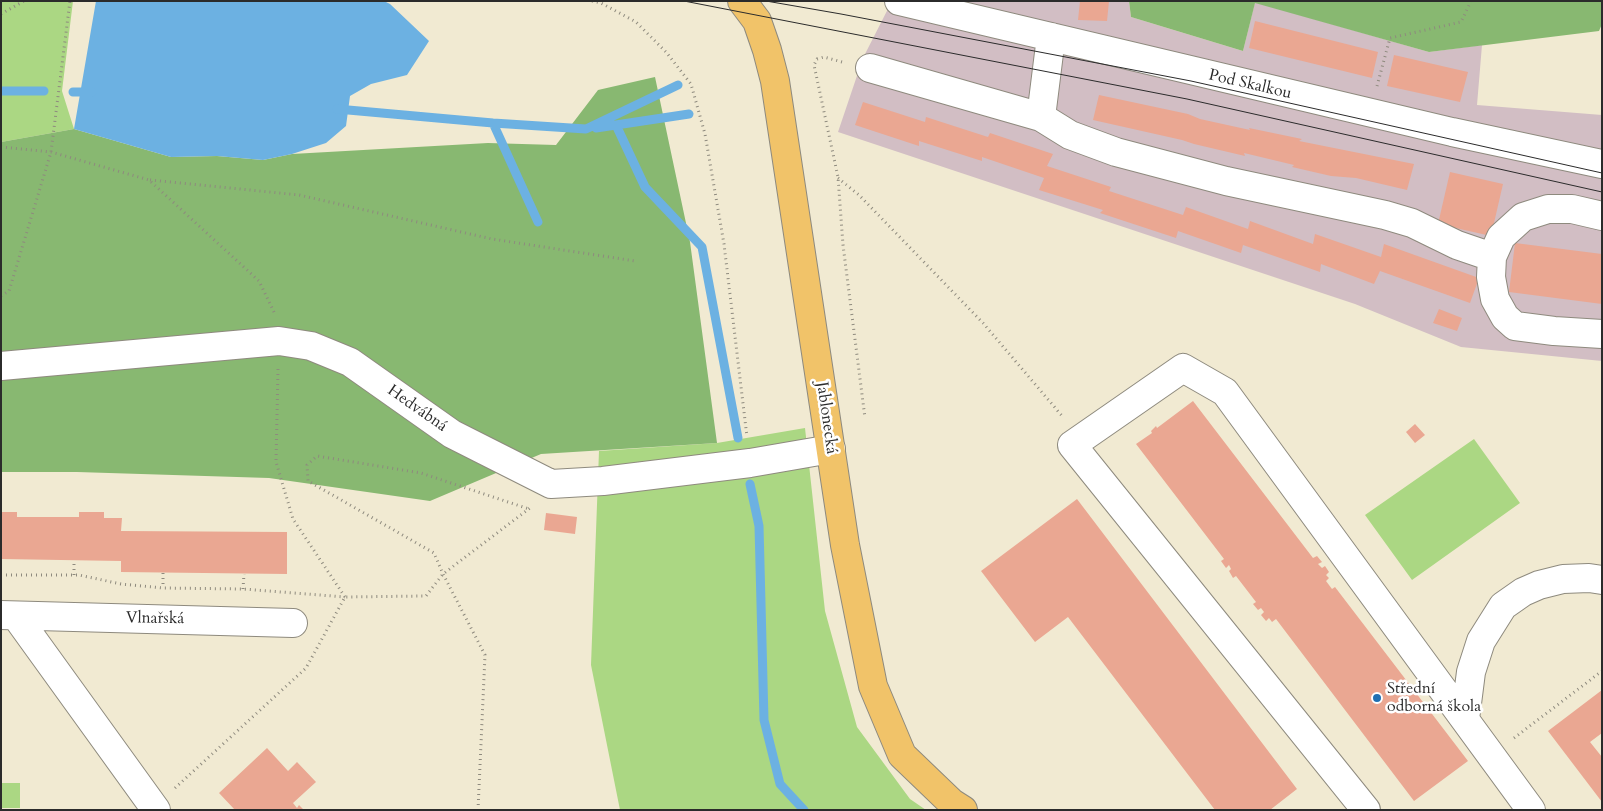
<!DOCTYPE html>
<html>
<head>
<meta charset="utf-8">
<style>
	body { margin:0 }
	#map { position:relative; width:1603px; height:811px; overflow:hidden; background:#f1ead2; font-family:Cardo,serif }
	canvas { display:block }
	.frame { position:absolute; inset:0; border:2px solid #2b2b2b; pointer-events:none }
</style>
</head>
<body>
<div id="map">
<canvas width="1603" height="811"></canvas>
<div class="frame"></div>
</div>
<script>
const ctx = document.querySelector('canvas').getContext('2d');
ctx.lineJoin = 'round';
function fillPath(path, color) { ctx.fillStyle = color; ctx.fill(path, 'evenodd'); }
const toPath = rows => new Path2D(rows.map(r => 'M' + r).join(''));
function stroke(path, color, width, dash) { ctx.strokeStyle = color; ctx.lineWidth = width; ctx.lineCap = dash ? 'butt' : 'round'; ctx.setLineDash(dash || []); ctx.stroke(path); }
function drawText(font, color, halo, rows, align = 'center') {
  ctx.font = font + ' Cardo,serif'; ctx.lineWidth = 5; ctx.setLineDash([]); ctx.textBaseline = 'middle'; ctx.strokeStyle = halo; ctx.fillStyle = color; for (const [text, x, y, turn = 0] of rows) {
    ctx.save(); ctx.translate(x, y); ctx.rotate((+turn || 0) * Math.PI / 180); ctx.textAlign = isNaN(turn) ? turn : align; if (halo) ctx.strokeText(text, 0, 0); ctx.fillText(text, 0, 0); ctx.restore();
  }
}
fillPath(toPath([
	[892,1,1129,1,1131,17,1243,51,1255,2,1429,52,1482,45,1477,105,1602,115,1602,361,1461,347,1355,304,838,132,863,58]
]), '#d2bec4');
fillPath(toPath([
	[1,1,73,1,62,91,74,129,1,142],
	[805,428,825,611,857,727,910,799,926,810,620,810,591,665,599,451,717,443],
	[1474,439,1520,503,1412,580,1365,515],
	[1,783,20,783,20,808,1,808]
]), '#abd783');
fillPath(toPath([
	[1129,1,1602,1,1602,24,1599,31,1429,52,1255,3,1243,51,1131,17],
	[655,77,690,242,717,443,541,454,430,501,269,478,77,472,1,472,1,142,74,129,171,157,217,156,263,160,292,154,488,143,556,145,598,90]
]), '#88b871');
fillPath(toPath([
	[96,1,384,1,390,4,429,41,407,75,371,84,350,96,346,126,326,143,292,154,263,160,217,156,171,157,74,129]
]), '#6cb1e2');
stroke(toPath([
	[1,91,44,91],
	[73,92,92,92],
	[337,109,493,123,586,129,678,85],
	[493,123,538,222],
	[616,125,645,187,702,247,738,438],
	[596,128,689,114],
	[750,484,759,526,764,720,780,784,804,810]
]), '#6cb1e2', 9);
fillPath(toPath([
	[1080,1,1109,1,1107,21,1078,20],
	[1255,21,1378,52,1372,78,1249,48],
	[1394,55,1468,72,1460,102,1387,86],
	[1099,95,1188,114,1200,119,1250,130,1249,128,1302,139,1299,141,1414,164,1407,190,1356,178,1331,176,1292,167,1294,165,1244,153,1245,156,1194,144,1182,140,1093,120],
	[863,102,925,122,926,117,988,137,990,133,1053,154,1047,166,1111,187,1109,191,1183,215,1186,207,1248,229,1250,221,1313,244,1315,234,1381,257,1384,244,1479,278,1470,303,1380,271,1374,284,1321,264,1320,272,1243,245,1241,253,1178,231,1176,238,1100,213,1103,210,1039,190,1044,178,982,157,982,161,919,141,919,146,855,125],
	[1450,172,1503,184,1491,236,1438,224],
	[1515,243,1602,254,1602,304,1509,292],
	[1439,309,1462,318,1457,331,1433,323],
	[1193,401,1313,558,1317,556,1322,562,1318,564,1322,568,1325,566,1329,572,1326,575,1329,578,1326,581,1332,589,1335,587,1468,761,1414,801,1276,619,1272,622,1269,618,1266,621,1261,615,1264,612,1261,608,1258,610,1253,604,1256,602,1236,576,1233,578,1229,571,1231,569,1229,565,1226,568,1221,561,1224,559,1136,444,1152,433,1151,431,1156,426,1157,428],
	[1415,424,1425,435,1415,443,1406,432],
	[1077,499,1297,789,1270,810,1215,810,1068,617,1035,642,981,571],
	[1,512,17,512,17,517,79,517,79,512,104,512,104,518,122,518,121,531,287,532,287,574,121,572,121,561,1,559],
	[546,513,577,517,575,534,544,530],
	[1602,690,1602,733,1590,742,1602,757,1602,802,1548,731],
	[267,748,288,771,297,762,316,782,293,803,297,808,299,805,304,810,235,810,219,793]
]), '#eaa792');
const minor = toPath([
	[899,1,1452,132,1602,164],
	[870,68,1041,117,1070,135,1116,152,1226,181,1385,215,1412,223,1457,245,1492,257],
	[1041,117,1051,37],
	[1602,216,1572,209,1548,209,1523,217,1501,237,1492,257,1491,277,1495,299,1505,317,1515,326,1554,331,1602,334],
	[1,366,279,341,311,346,350,362,452,434,551,484,603,481,750,463,831,449],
	[1,615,293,623],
	[16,616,156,810],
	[1465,719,1471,672,1481,641,1503,606,1523,592,1539,585,1563,579,1589,578,1602,580],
	[1366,810,1072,445,1183,368,1225,392,1531,810]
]);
const major = toPath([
	[742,1,757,21,767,50,775,81,845,545,873,686,902,755,952,803,963,810]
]);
stroke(minor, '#8e8a7e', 30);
stroke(major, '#8e8a7e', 30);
stroke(toPath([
	[592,1,601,3,636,22,666,52,691,84,705,134,724,244,747,437],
	[1,14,24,1],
	[842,62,824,57,817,59,814,65,838,177,843,245,865,418],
	[1377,86,1390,38,1461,22,1471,1],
	[1,147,51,152,149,180,259,281,275,314],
	[838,178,859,195,983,323,1063,417],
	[150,180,299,195,492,239,635,261],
	[1,296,9,291,51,152,70,1],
	[278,369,276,462,293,519,345,597],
	[163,573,163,588],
	[1,575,79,575,121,584,163,588,243,589,345,597],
	[74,575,74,560],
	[243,589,244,574],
	[1514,738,1602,671],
	[175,788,306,668,345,597,426,596,443,574,530,508],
	[478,810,485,655,443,574,434,553,308,481,307,465,317,456,421,473,529,509]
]), '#8e8a7e', 3, [1, 4]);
stroke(minor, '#fff', 28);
stroke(major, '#f1c369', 28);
stroke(toPath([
	[684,1,1187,99,1602,192],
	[766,1,841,14,1191,81,1602,173]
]), '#2b2b2b', 1);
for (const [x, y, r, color] of [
	[1377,698,5,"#1f6fb2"]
]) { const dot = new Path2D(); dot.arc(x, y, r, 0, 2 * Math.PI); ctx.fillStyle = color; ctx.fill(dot); stroke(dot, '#fff', 2); }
drawText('16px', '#2b2b2b', '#fff', [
	["Pod Skalkou",1250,85,13],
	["Hedvábná",417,409,35],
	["Jablonecká",826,418,82],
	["Vlnařská",155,619,1]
]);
drawText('16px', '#2b2b2b', '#fff', [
	["Střední",1387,689],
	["odborná škola",1387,707]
], 'left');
</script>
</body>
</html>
